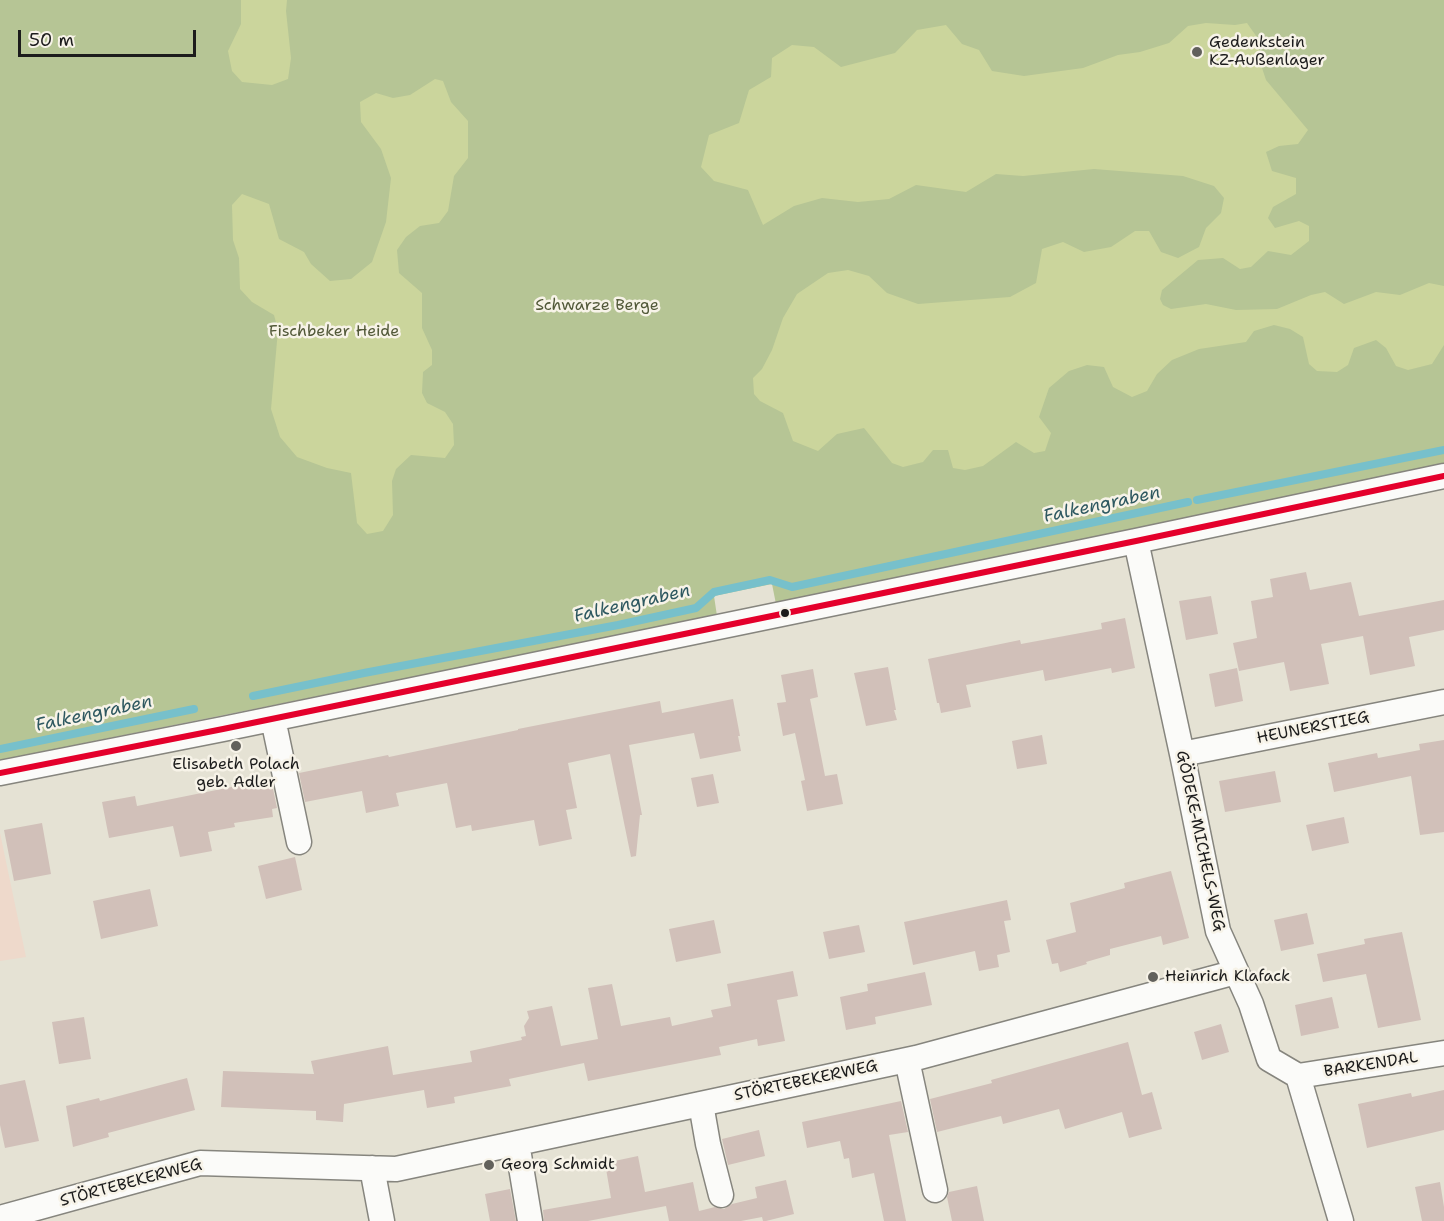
<!DOCTYPE html>
<html>
<head>
<meta charset="utf-8">
<style>
	body { margin:0 }
	#map { position:relative; width:1444px; height:1221px; overflow:hidden; background:#e5e2d4; font-family:"Shantell Sans",sans-serif }
	canvas { display:block }
	.scale { position:absolute; left:18px; top:30px; width:178px; height:27px; box-sizing:border-box; border:3px solid #1c1c1c; border-top:0; padding-left:8px; font-size:18px; line-height:21px; white-space:nowrap; color:#1c1c1c; -webkit-text-stroke:4px #f7f3e8; paint-order:stroke }
</style>
</head>
<body>
<div id="map">
<canvas width="1444" height="1221"></canvas>
<div class="scale">50 m</div>
</div>
<script>
const ctx = document.querySelector('canvas').getContext('2d');
ctx.lineJoin = 'round';
function fillPath(path, color) { ctx.fillStyle = color; ctx.fill(path, 'evenodd'); }
const toPath = rows => new Path2D(rows.map(r => 'M' + r).join(''));
function stroke(path, color, width, dash) { ctx.strokeStyle = color; ctx.lineWidth = width; ctx.lineCap = dash ? 'butt' : 'round'; ctx.setLineDash(dash || []); ctx.stroke(path); }
function drawText(font, color, halo, rows, align = 'center') {
  ctx.font = font + ' "Shantell Sans",sans-serif'; ctx.lineWidth = 5; ctx.setLineDash([]); ctx.textBaseline = 'middle'; ctx.strokeStyle = halo; ctx.fillStyle = color; for (const [text, x, y, turn = 0] of rows) {
    ctx.save(); ctx.translate(x, y); ctx.rotate((+turn || 0) * Math.PI / 180); ctx.textAlign = isNaN(turn) ? turn : align; if (halo) ctx.strokeText(text, 0, 0); ctx.fillText(text, 0, 0); ctx.restore();
  }
}
fillPath(toPath([
	[0,833,26,957,0,961]
]), '#eed9cb');
fillPath(toPath([
	[0,0,1444,0,1444,446,0,736]
]), '#cbd59c');
fillPath(toPath([
	[0,0,241,0,241,24,228,51,232,71,242,82,272,85,288,79,291,58,286,11,287,0,1444,0,1444,286,1429,283,1400,295,1376,292,1344,304,1325,292,1311,295,1277,309,1236,310,1206,304,1171,309,1163,305,1160,299,1162,290,1198,260,1223,258,1240,269,1251,267,1268,251,1291,255,1309,241,1309,226,1299,221,1275,228,1268,218,1273,207,1296,194,1296,178,1272,171,1266,152,1279,146,1298,144,1308,130,1266,80,1259,59,1259,40,1247,23,1235,25,1206,23,1188,26,1169,43,1140,52,1118,55,1083,68,1024,76,992,71,979,50,962,44,946,25,917,30,895,53,841,67,814,47,792,45,772,58,771,77,749,90,739,123,709,135,701,167,714,181,748,190,763,225,794,206,822,198,858,202,889,199,916,185,966,192,996,174,1023,176,1094,169,1183,176,1214,186,1224,198,1221,213,1206,228,1199,247,1178,258,1161,252,1149,231,1135,231,1111,247,1084,252,1063,242,1042,249,1036,283,1010,297,918,304,887,293,869,276,848,270,828,273,797,294,783,318,772,350,762,369,753,378,754,394,760,401,783,413,793,441,818,451,837,434,864,428,892,463,903,467,923,462,933,450,948,450,953,468,965,470,983,466,1016,442,1034,453,1045,451,1051,433,1039,417,1049,388,1069,371,1087,365,1104,367,1113,387,1132,397,1147,391,1157,374,1172,360,1199,349,1246,342,1254,331,1274,325,1290,329,1303,337,1309,364,1317,371,1337,372,1348,365,1354,348,1376,340,1386,348,1396,366,1408,370,1432,364,1444,345,1444,466,776,604,772,584,714,596,717,616,0,760],
	[435,79,443,81,451,102,468,121,468,158,454,176,448,211,439,223,420,226,406,237,397,250,399,273,422,293,422,328,432,350,432,365,423,372,422,393,427,403,445,412,453,424,454,445,445,458,411,455,396,469,392,481,393,515,383,531,367,534,357,523,351,473,327,468,297,457,280,437,271,409,278,330,274,315,252,302,240,289,239,258,233,240,232,205,242,194,269,204,279,239,304,252,311,264,330,281,351,279,372,262,386,222,391,178,381,149,361,122,360,102,376,93,393,98,410,95]
]), '#b6c595');
stroke(toPath([
	[1197,500,1444,450],
	[253,696,364,673,618,625,696,608,714,592,770,580,792,587,1188,502],
	[0,749,194,709]
]), '#77c0cb', 8);
fillPath(toPath([
	[1306,572,1310,590,1351,582,1359,616,1444,600,1444,630,1409,637,1415,666,1370,675,1363,636,1321,644,1329,684,1290,691,1284,662,1239,671,1233,643,1257,638,1251,601,1273,597,1270,579],
	[1211,596,1218,634,1186,640,1179,601],
	[1125,618,1135,668,1112,673,1111,668,1045,681,1043,670,966,685,971,707,941,713,939,703,937,703,928,659,1020,640,1021,644,1102,629,1101,623],
	[888,667,896,710,894,710,897,720,866,726,854,673],
	[1237,668,1243,701,1215,707,1209,674],
	[813,669,818,697,810,699,825,776,837,774,843,804,807,811,801,781,805,780,795,733,783,736,777,703,786,702,781,675],
	[733,699,740,736,738,736,741,751,700,759,694,733,629,745,642,815,640,815,636,856,631,857,610,754,568,763,577,808,566,810,572,839,539,846,534,820,472,831,471,825,456,828,447,783,396,793,399,806,366,813,362,791,305,802,299,773,388,755,389,757,518,730,518,729,660,701,662,713],
	[1042,735,1047,764,1017,769,1012,741],
	[1444,740,1444,832,1420,835,1411,776,1334,792,1328,763,1377,753,1378,758,1420,750,1419,744],
	[1275,771,1281,802,1225,812,1219,781],
	[713,774,719,803,697,807,691,778],
	[271,779,277,808,272,809,273,817,234,823,235,827,208,832,212,851,180,857,173,826,109,838,102,802,135,796,137,806],
	[1344,817,1349,843,1312,851,1306,825],
	[42,823,51,874,14,881,4,830],
	[295,857,302,890,266,899,258,866],
	[1171,871,1189,938,1163,945,1161,936,1110,949,1110,955,1086,962,1087,964,1060,972,1058,963,1052,964,1046,940,1076,932,1070,903,1125,888,1124,883],
	[150,889,158,926,101,939,93,901],
	[1007,900,1011,920,1004,921,1010,952,997,955,999,967,979,971,975,951,913,965,904,922],
	[1307,913,1314,944,1281,951,1274,920],
	[714,920,721,953,676,962,669,929],
	[859,925,865,952,829,959,823,932],
	[1402,932,1421,1020,1378,1028,1366,974,1323,982,1317,954,1365,944,1364,939],
	[793,971,798,996,777,1000,785,1041,758,1046,757,1039,719,1047,721,1055,588,1081,584,1063,509,1079,511,1086,454,1097,455,1103,427,1108,424,1090,344,1104,343,1122,316,1120,316,1111,221,1107,223,1071,314,1074,311,1061,388,1046,393,1075,472,1062,470,1051,522,1040,521,1037,526,1036,524,1026,529,1018,527,1011,552,1006,561,1046,598,1039,588,988,612,984,621,1026,670,1017,672,1026,713,1017,711,1010,731,1006,727,984],
	[925,972,932,1005,875,1017,876,1024,846,1030,840,997,868,991,867,984],
	[1332,997,1339,1028,1301,1036,1295,1005],
	[84,1017,91,1059,59,1064,52,1022],
	[1221,1024,1229,1052,1202,1060,1194,1032],
	[1128,1042,1142,1095,1152,1092,1162,1129,1129,1138,1122,1112,1065,1129,1059,1109,1003,1124,1001,1116,937,1132,930,1099,992,1083,991,1080],
	[187,1078,195,1110,108,1133,109,1137,73,1147,66,1106,99,1098,100,1101],
	[25,1080,39,1141,5,1148,0,1125,0,1085],
	[1444,1090,1444,1130,1367,1148,1358,1104,1411,1093,1412,1097],
	[901,1101,908,1132,889,1135,906,1221,884,1221,874,1173,852,1178,849,1158,844,1159,840,1141,807,1148,802,1122],
	[759,1130,765,1156,728,1165,722,1139],
	[638,1156,645,1192,693,1182,699,1211,715,1207,724,1209,732,1204,757,1198,755,1187,786,1180,794,1214,766,1221,763,1221,762,1217,741,1221,669,1221,666,1206,588,1221,544,1221,543,1210,611,1198,605,1163],
	[1440,1182,1444,1207,1444,1221,1422,1221,1415,1187],
	[977,1186,984,1221,952,1221,947,1197,949,1192],
	[510,1189,516,1221,490,1221,485,1194]
]), '#d1c0b9');
const minor = toPath([
	[1136,541,1182,754,1218,931,1251,1004,1269,1059,1298,1076,1341,1221],
	[273,719,299,842],
	[1182,754,1444,702],
	[0,773,223,729,1136,541,1444,476],
	[907,1060,935,1190],
	[1298,1076,1444,1053],
	[701,1104,708,1144,721,1195],
	[517,1143,530,1221],
	[372,1168,382,1221],
	[0,1218,200,1163,396,1169,916,1058,1236,972]
]);
stroke(minor, '#86857e', 27);
stroke(minor, '#fbfbf9', 24);
stroke(toPath([
	[0,773,223,729,1136,541,1444,476]
]), '#e4002b', 6);
for (const [x, y, r, color] of [
	[1197,52,6,"#62615c"],
	[785,613,5,"#1c1c1c"],
	[236,746,6,"#62615c"],
	[1153,977,6,"#62615c"],
	[489,1165,6,"#62615c"]
]) { const dot = new Path2D(); dot.arc(x, y, r, 0, 2 * Math.PI); ctx.fillStyle = color; ctx.fill(dot); stroke(dot, '#f7f3e8', 2); }
drawText('16px', '#1c1c1c', '#f7f3e8', [
	["Gedenkstein",1209,43],
	["KZ-Außenlager",1209,61],
	["Elisabeth Polach",236,765,"center"],
	["geb. Adler",236,783,"center"],
	["Heinrich Klafack",1165,977],
	["Georg Schmidt",501,1165]
], 'left');
drawText('16px', '#525939', '#f7f3e8', [
	["Schwarze Berge",597,306],
	["Fischbeker Heide",334,332]
]);
drawText('16px', '#1c1c1c', '#f7f3e8', [
	["HEUNERSTIEG",1313,728,-11],
	["GÖDEKE-MICHELS-WEG",1200,841,78],
	["BARKENDAL",1371,1065,-9],
	["STÖRTEBEKERWEG",806,1081,-12],
	["STÖRTEBEKERWEG",131,1183,-15]
]);
drawText('italic 18px', '#2e5860', '#f7f3e8', [
	["Falkengraben",1102,505,-12],
	["Falkengraben",632,604,-13],
	["Falkengraben",94,714,-12]
]);
</script>
</body>
</html>
